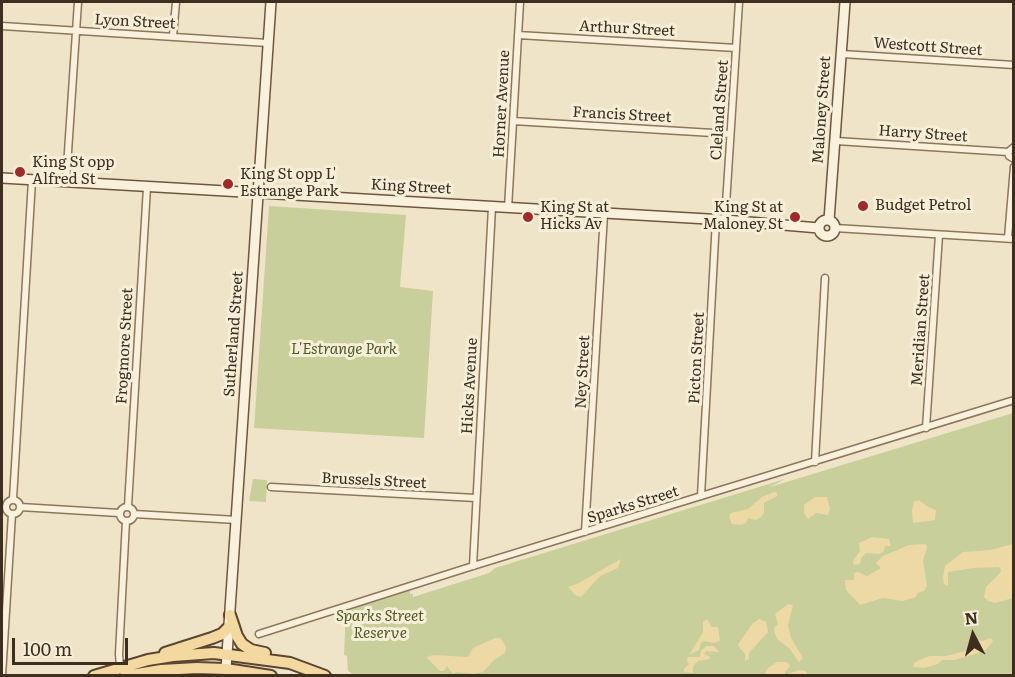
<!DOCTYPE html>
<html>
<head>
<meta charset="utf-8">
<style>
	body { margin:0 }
	#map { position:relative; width:1015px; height:677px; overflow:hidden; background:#f0e4c8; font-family:Literata,serif }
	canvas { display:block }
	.frame { position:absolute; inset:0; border:3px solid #3d2e20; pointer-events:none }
	.north { position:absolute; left:943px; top:605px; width:60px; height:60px; -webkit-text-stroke:4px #f7eed8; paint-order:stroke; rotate:354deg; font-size:16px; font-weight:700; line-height:24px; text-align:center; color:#3d2e20 }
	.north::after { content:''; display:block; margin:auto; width:21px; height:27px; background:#3d2e20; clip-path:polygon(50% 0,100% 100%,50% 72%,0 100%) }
	.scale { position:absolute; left:12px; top:638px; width:116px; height:27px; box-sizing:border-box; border:3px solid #3d2e20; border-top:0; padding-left:8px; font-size:18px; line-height:21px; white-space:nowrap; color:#3d2e20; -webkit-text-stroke:4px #f7eed8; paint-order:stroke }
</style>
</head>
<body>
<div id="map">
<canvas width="1015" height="677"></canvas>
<div class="frame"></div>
<div class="north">N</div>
<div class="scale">100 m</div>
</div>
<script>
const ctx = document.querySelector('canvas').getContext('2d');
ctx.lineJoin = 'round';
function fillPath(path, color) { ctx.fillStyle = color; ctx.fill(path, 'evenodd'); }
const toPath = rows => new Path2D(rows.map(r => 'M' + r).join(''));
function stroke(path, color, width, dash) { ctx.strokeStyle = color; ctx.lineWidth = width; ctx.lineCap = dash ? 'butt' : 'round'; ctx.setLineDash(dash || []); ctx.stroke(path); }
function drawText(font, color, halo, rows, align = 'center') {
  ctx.font = font + ' Literata,serif'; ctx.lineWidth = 6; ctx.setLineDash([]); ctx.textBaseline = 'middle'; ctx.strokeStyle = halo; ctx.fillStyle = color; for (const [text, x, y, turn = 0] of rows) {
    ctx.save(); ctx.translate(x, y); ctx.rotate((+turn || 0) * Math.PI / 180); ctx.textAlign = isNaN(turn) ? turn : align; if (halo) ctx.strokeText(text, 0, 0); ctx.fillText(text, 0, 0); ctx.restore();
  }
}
fillPath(toPath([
	[269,206,406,215,400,287,433,291,424,438,254,428],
	[1013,413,1013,675,356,676,348,671,347,656,344,655,346,609,410,590,410,594,413,594,413,597,489,573,495,568,785,479,770,487],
	[253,479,267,480,266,502,249,501]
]), '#c9cf9b');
fillPath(toPath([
	[774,492,777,493,777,496,764,503,764,513,761,517,756,520,748,518,746,523,741,525,732,524,729,516,731,513,748,509,762,497],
	[815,497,827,497,830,509,828,515,816,513,808,519,804,513,804,505],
	[919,500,928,507,936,510,935,520,913,523,912,511,914,501],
	[872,537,889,539,891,546,885,546,884,551,879,554,866,553,861,558,860,564,854,565,853,561,860,551,859,543],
	[924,544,927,545,927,548,923,560,927,586,924,591,917,593,916,597,903,601,883,598,860,605,846,590,845,580,854,580,854,573,858,572,867,576,881,568,876,563,883,556,909,545],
	[1013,544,1013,598,995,603,988,601,984,597,986,587,1000,573,1001,570,999,567,973,568,948,572,948,586,944,584,943,577,945,566,963,552,990,550],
	[621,559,618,568,600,576,581,597,575,595,568,587,577,584],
	[788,604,793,605,788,625,791,638,803,658,799,662,789,648,777,639,774,631,774,628,778,624,775,614],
	[707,619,712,627,718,627,720,641,713,643,704,641,701,643,699,650,689,655,703,632,703,622],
	[759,619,766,622,768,632,749,653,749,659,745,661,745,654,738,646,739,643,752,624],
	[495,638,500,638,503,641,506,648,505,653,494,660,483,672,473,674,457,672,453,674,447,666,444,671,440,671,426,657,433,655,468,657,473,648],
	[991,638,993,641,986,650,975,654,955,660,942,660,938,664,924,668,913,667,914,663,919,660,930,656,946,656,965,651,980,646,981,644,977,642,977,640,982,641],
	[706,646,714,646,719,652,706,651,704,654,710,657,709,659,698,661,693,666,693,673,684,672,684,669,689,664,687,661,688,657,700,657,701,651],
	[777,662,786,662,789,664,790,666,785,672,785,675,799,670,806,671,808,675,764,675,768,668]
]), '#ecd9a5');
const street = toPath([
	[2,26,268,43],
	[518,35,736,48],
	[173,36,176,2],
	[842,54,1014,65],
	[513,121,730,134],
	[836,141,1008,152],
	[1014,147,1008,152,1009,156,1014,159],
	[66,182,78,2],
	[508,208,520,2],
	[725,220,739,2],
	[835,228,1014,239],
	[1008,238,1014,167],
	[926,428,939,235],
	[815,462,825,278],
	[271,487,476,498],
	[701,496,716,220],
	[13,499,32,180],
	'6 507a7 7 0 1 1 14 0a7 7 0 1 1-14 0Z',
	[128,506,147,187],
	'120 514a7 7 0 1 1 14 0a7 7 0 1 1-14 0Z',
	[20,507,119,513],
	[134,514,237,520],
	[585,532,604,214],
	[473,566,492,207],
	[259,634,473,566,1014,400],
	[120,667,119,654,126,521],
	[2,676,12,514]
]);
const secondary = toPath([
	[2,178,725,220,819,228],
	[829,220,845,2],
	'819 228a8 8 0 1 1 16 0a8 8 0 1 1-16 0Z',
	[226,669,271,2]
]);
const primary = toPath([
	[230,615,237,636,242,644,251,650,265,653],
	[165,653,212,638,222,634,229,627],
	[94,676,148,660,173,656,214,653,290,663,325,676],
	[125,676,161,670,197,668,226,669,271,676]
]);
stroke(street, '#8d765c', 9);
stroke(secondary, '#6f573f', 12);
stroke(primary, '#5b4430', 14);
stroke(street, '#faf1dc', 6);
stroke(secondary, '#faf1dc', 9);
stroke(primary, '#f3d9a0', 10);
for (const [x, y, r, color] of [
	[20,172,6,"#9e2a2b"],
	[228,184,6,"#9e2a2b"],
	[863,206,6,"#9e2a2b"],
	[528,217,6,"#9e2a2b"],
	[795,217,6,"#9e2a2b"]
]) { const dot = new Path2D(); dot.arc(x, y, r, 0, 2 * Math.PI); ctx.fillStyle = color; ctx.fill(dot); stroke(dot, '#f7eed8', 2); }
drawText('15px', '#3d2e20', '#f7eed8', [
	["Lyon Street",135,22,3],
	["Arthur Street",627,29,3],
	["Westcott Street",928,47,4],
	["Horner Avenue",502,104,-87],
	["Cleland Street",720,110,-86],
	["Maloney Street",822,110,-86],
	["Francis Street",622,115,3],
	["Harry Street",923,134,4],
	["King Street",411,187,3],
	["Meridian Street",921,330,-86],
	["Sutherland Street",234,334,-86],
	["Frogmore Street",125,346,-87],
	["Picton Street",697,358,-87],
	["Ney Street",583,372,-87],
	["Hicks Avenue",470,386,-87],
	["Brussels Street",374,481,3],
	["Sparks Street",633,505,-17]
]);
drawText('15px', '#3d2e20', '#f7eed8', [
	["King St opp",32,163],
	["Alfred St",32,180],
	["King St opp L'",240,175],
	["Estrange Park",240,192],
	["Budget Petrol",875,206],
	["King St at",540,208],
	["Hicks Av",540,225],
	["King St at",783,208,"right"],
	["Maloney St",783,225,"right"]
], 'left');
drawText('italic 15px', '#4d5a26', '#f7eed8', [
	["L'Estrange Park",344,350],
	["Sparks Street",380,617],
	["Reserve",380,634]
]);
</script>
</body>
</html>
